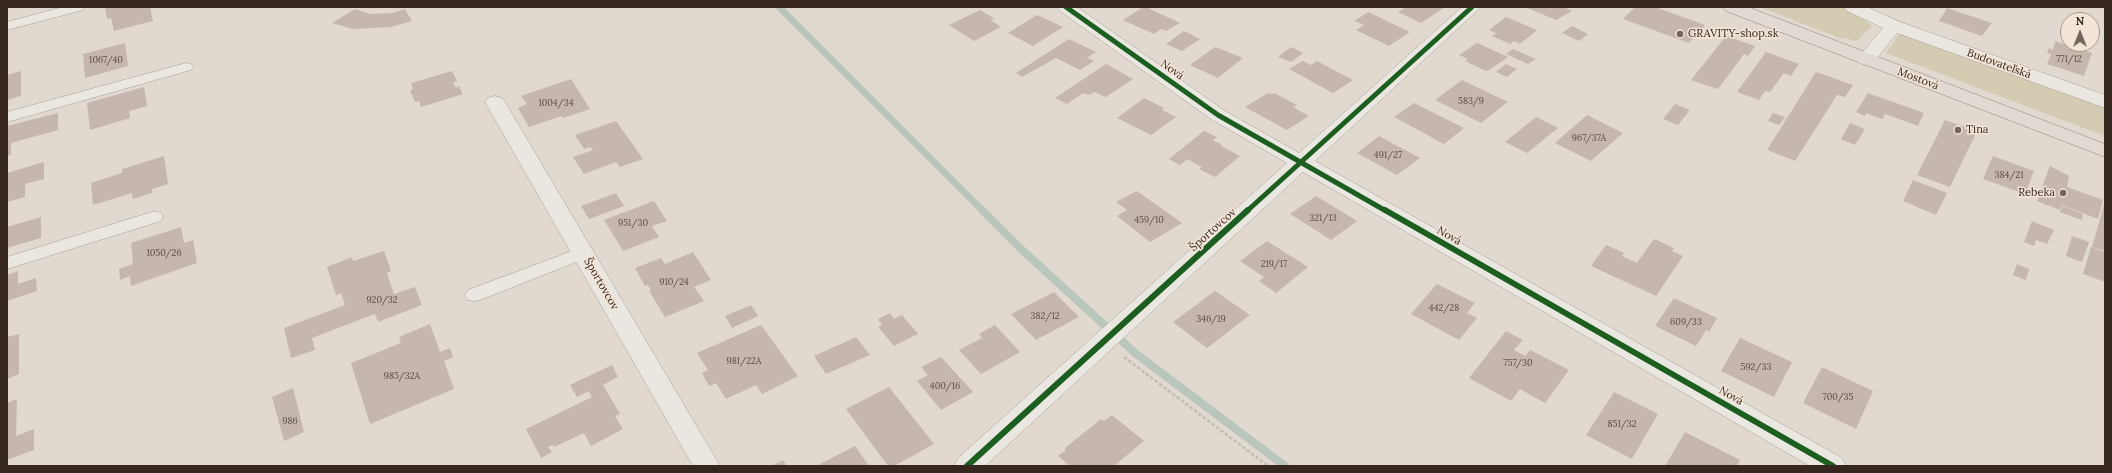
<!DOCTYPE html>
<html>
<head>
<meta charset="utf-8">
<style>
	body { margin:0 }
	#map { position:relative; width:2112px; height:473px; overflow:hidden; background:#e1d8cf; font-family:Lora,serif }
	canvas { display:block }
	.frame { position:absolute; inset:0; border:8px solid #352720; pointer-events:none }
	.north { position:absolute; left:2060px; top:12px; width:40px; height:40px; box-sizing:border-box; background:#f2e4d6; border:1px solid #a6988d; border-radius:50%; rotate:0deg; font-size:11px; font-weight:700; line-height:16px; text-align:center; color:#352720 }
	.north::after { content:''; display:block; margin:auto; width:14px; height:18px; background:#71655d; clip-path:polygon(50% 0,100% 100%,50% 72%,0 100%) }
</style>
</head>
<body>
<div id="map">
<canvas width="2112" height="473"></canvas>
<div class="frame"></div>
<div class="north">N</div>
</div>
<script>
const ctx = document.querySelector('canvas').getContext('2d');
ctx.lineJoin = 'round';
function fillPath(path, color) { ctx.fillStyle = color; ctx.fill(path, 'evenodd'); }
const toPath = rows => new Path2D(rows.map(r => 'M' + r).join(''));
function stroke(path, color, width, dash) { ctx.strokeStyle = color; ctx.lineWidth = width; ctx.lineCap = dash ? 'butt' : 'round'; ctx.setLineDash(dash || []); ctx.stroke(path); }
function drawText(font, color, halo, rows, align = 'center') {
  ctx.font = font + ' Lora,serif'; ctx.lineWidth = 3; ctx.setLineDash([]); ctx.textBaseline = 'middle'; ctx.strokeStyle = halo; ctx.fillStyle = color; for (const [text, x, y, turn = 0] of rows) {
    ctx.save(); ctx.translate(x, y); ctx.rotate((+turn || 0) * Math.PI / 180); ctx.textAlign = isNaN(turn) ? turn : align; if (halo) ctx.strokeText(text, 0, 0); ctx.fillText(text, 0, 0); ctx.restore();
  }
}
fillPath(toPath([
	[1760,7,1847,7,1853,9,1872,26,1857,41,1837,37],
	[1900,32,2105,107,2105,136,1886,53]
]), '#d3ccb3');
stroke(toPath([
	[779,7,983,211]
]), '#b9c6bb', 7);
stroke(toPath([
	[982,210,1021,249,1135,353,1285,466]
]), '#b9c6bb', 8);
fillPath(toPath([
	[105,7,150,7,153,21,114,31,111,18,107,19],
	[1143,7,1146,7,1180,23,1166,31,1161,29,1154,34,1123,20],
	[1406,7,1445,7,1421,23,1398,12],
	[1525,7,1564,7,1572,11,1556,20],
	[1635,7,1655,7,1705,25,1689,43,1623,19],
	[1947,8,1992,23,1982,36,1939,21],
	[355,9,370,14,392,13,405,9,412,21,391,27,353,29,332,23],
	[980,10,995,19,991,20,1001,27,974,41,949,25],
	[1368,12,1410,32,1389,46,1356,30,1364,25,1354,21],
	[1037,15,1063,27,1033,46,1008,33],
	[1506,17,1537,30,1520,44,1514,41,1510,44,1492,36,1496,33,1489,30],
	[1572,26,1588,34,1579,41,1562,33],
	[1184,31,1200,39,1182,51,1166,44],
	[1726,36,1755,46,1748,56,1744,54,1718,89,1691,80],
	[1069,39,1096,52,1087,58,1094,61,1080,70,1056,58,1022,77,1016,73],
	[2055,41,2092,53,2084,76,2047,64,2051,54,2047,53,2049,48,2053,50],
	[125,43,128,66,85,78,83,54],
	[1477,43,1508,57,1491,69,1486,71,1465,61,1468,59,1459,55],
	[1215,47,1243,58,1218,78,1190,65],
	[1291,47,1303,53,1291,62,1278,57],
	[1513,49,1536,59,1528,64,1506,54],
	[1766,52,1799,64,1791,76,1784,73,1770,92,1765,91,1759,100,1737,92],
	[1303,61,1311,65,1317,61,1353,80,1333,93,1289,69],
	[1106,64,1133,79,1106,97,1094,92,1089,95,1083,93,1067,104,1055,98],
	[1506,64,1517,69,1507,77,1496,72],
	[21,71,21,96,7,100,7,75],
	[452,71,457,81,453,82,456,88,459,86,463,94,421,107,419,101,415,102,410,91,413,89,411,83],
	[1816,72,1853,85,1845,97,1837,95,1795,161,1767,150],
	[571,79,590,109,563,118,561,116,529,127,518,108,527,104,521,96],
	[1462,80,1508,102,1481,123,1435,100],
	[144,87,147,106,129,111,130,118,90,130,87,103],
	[1268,93,1271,94,1274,93,1297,105,1293,107,1309,116,1287,130,1245,107],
	[1868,93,1924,113,1918,126,1885,114,1882,119,1866,113,1865,116,1856,112],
	[1144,98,1164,108,1162,110,1176,117,1151,135,1117,118],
	[1414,103,1464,128,1444,144,1394,117],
	[1675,104,1690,110,1678,125,1663,119],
	[58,113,58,130,11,143,11,155,7,156,7,126],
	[1773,113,1785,117,1779,125,1768,121],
	[1587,115,1623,133,1591,161,1555,143],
	[1536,117,1558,128,1527,153,1505,142],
	[1945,120,1977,131,1950,187,1917,175],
	[616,121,643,159,620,167,616,162,584,174,573,157,593,150,590,147,584,149,575,135],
	[1850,123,1865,129,1855,145,1841,139],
	[1204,131,1217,137,1213,140,1222,145,1221,146,1240,156,1215,177,1199,169,1202,167,1187,159,1180,165,1169,159],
	[1379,136,1420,158,1397,175,1357,153],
	[164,156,168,184,152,189,152,193,133,199,132,193,93,205,91,183,122,173,122,169],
	[1993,156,2034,171,2025,194,1983,179],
	[44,162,44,179,25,184,25,197,7,202,7,173],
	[2050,166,2069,176,2067,187,2103,200,2098,219,2062,205,2060,210,2037,201],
	[1913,180,1947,193,1936,215,1903,201],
	[1137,191,1182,223,1150,242,1117,216,1127,210,1116,202],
	[616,193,624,206,589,219,581,206],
	[1316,196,1357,221,1331,240,1290,214],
	[654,201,667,221,652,226,659,237,623,251,604,220],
	[2105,201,2105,251,2092,247],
	[2063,206,2083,214,2082,220,2060,212],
	[41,217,41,238,7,248,7,227],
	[2032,221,2054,230,2047,244,2036,240,2034,246,2024,242],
	[181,227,184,243,193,240,197,263,131,286,130,276,120,280,119,269,133,264,131,243],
	[2072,236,2089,242,2082,262,2066,256],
	[1654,239,1674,248,1672,251,1683,256,1656,296,1591,266,1606,245,1624,253,1622,256,1637,263],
	[1267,241,1308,267,1276,293,1259,281,1264,277,1240,261],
	[2091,247,2105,252,2105,282,2083,274],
	[384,251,391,271,387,273,394,294,415,287,422,305,378,322,375,314,312,338,315,350,291,358,284,328,345,305,341,293,336,295,327,267,352,257,353,261],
	[693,252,711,280,694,287,704,301,665,317,649,291,651,290,648,285,645,286,635,268,661,258,665,264],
	[2017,264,2029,269,2026,280,2013,275],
	[18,271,18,284,36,278,37,291,7,301,7,275],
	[1437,284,1475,303,1467,313,1477,318,1459,340,1411,314],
	[1215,291,1250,315,1207,348,1173,322],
	[1054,292,1079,317,1036,340,1011,314],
	[1674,298,1717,318,1709,332,1706,330,1696,346,1655,326],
	[751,305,758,316,732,328,725,316],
	[890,313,894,319,902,315,918,334,894,346,878,327,882,325,878,319],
	[430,324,440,352,450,348,453,357,444,361,454,389,370,424,351,363,401,343,399,337],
	[761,325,798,376,762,394,756,385,726,399,716,383,709,386,702,373,708,370,697,353],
	[995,325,1020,352,981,374,959,350,982,338,979,334],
	[1506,331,1523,340,1514,350,1525,356,1530,350,1569,370,1545,403,1520,389,1511,401,1469,378],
	[19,334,19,374,7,379,7,337],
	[856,337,870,355,826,374,814,356],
	[1740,338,1792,362,1774,397,1721,371],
	[941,357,973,392,941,410,917,381,928,375,921,367],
	[612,365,618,377,603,385,620,414,615,416,623,429,591,446,584,433,554,447,553,445,548,447,552,452,541,458,526,429,592,397,589,391,577,397,570,385],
	[1822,367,1873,391,1856,429,1803,403],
	[889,387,934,444,894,466,888,466,846,409],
	[293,388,304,432,284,441,272,397],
	[1614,392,1658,414,1632,459,1586,435],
	[17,399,16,436,34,429,34,450,7,460,7,403],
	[1112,415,1144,441,1114,466,1070,466,1058,456,1066,450,1065,448,1101,419,1104,421],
	[1685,432,1740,460,1737,466,1665,466],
	[855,446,869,466,816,466],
	[783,460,787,466,771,466]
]), '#c5b7b0');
const service = toPath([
	[63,7,85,7,83,10,7,30,7,22,63,7],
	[186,63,191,64,193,67,191,70,7,122,7,112,186,63],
	[155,211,161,213,163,217,161,221,7,269,7,257,155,211],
	[583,247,589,249,592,253,589,257,480,300,474,301,468,300,465,295,468,290,583,247]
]);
const minor = toPath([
	[1057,7,1077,7,1225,111,1299,153,1462,7,1481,7,1315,161,1842,458,1846,466,1810,466,1303,172,985,466,954,466,958,458,1287,163,1211,119,1060,11,1057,7],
	[1844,7,1867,7,1900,22,2105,95,2105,108,1897,33,1873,63,1866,65,1859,63,1857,59,1883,28,1847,11,1844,7],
	[495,96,502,98,505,102,720,466,693,466,485,102,488,98,495,96]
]);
const primary = toPath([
	[1723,7,1748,7,2105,144,2105,157,1726,11,1723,7]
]);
stroke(service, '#a79e97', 1);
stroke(minor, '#a79e97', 1);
stroke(primary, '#8d847e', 1);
stroke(toPath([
	[1124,357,1268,466]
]), '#c2bcb6', 2.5, [3.5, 2]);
fillPath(service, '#eae6e0');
fillPath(minor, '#eae6e0');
fillPath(primary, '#e2dad2');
stroke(toPath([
	[1066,7,1218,115,1386,211],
	[1247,211,1472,7]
]), '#1b5e20', 5);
stroke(toPath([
	[1385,210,1833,466],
	[967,466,1248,210]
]), '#1b5e20', 6);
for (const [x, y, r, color] of [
	[1680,34,4,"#71655d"],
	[1958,130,4,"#71655d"],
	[2063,193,4,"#71655d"]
]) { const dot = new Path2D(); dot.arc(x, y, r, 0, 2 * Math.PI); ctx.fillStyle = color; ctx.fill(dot); stroke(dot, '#f2e4d6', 1.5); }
drawText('9px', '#594b44', null, [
	["771/12",2069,59],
	["1067/40",106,60],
	["583/9",1471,101],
	["1004/34",556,103],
	["967/37A",1589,138],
	["491/27",1388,155],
	["384/21",2009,175],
	["321/13",1323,218],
	["459/10",1149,220],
	["951/30",633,223],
	["1050/26",164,253],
	["219/17",1274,264],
	["910/24",674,282],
	["920/32",382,300],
	["442/28",1444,308],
	["382/12",1045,316],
	["346/19",1211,319],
	["609/33",1686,322],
	["981/22A",744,361],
	["757/30",1518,363],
	["592/33",1756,367],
	["985/32A",402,376],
	["400/16",945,386],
	["700/35",1838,397],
	["986",290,421],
	["851/32",1622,424]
]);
drawText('11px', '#352720', '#f2e4d6', [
	["GRAVITY-shop.sk",1688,34],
	["Tina",1966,130],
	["Rebeka",2055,193,"right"]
], 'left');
drawText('11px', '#352720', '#f2e4d6', [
	["Budovateľská",1999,64,20],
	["Nová",1172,70,35],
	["Mostová",1918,79,21],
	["Športovcov",1213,230,-42],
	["Nová",1449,236,30],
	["Športovcov",601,284,60],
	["Nová",1731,396,30]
]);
</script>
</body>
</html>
